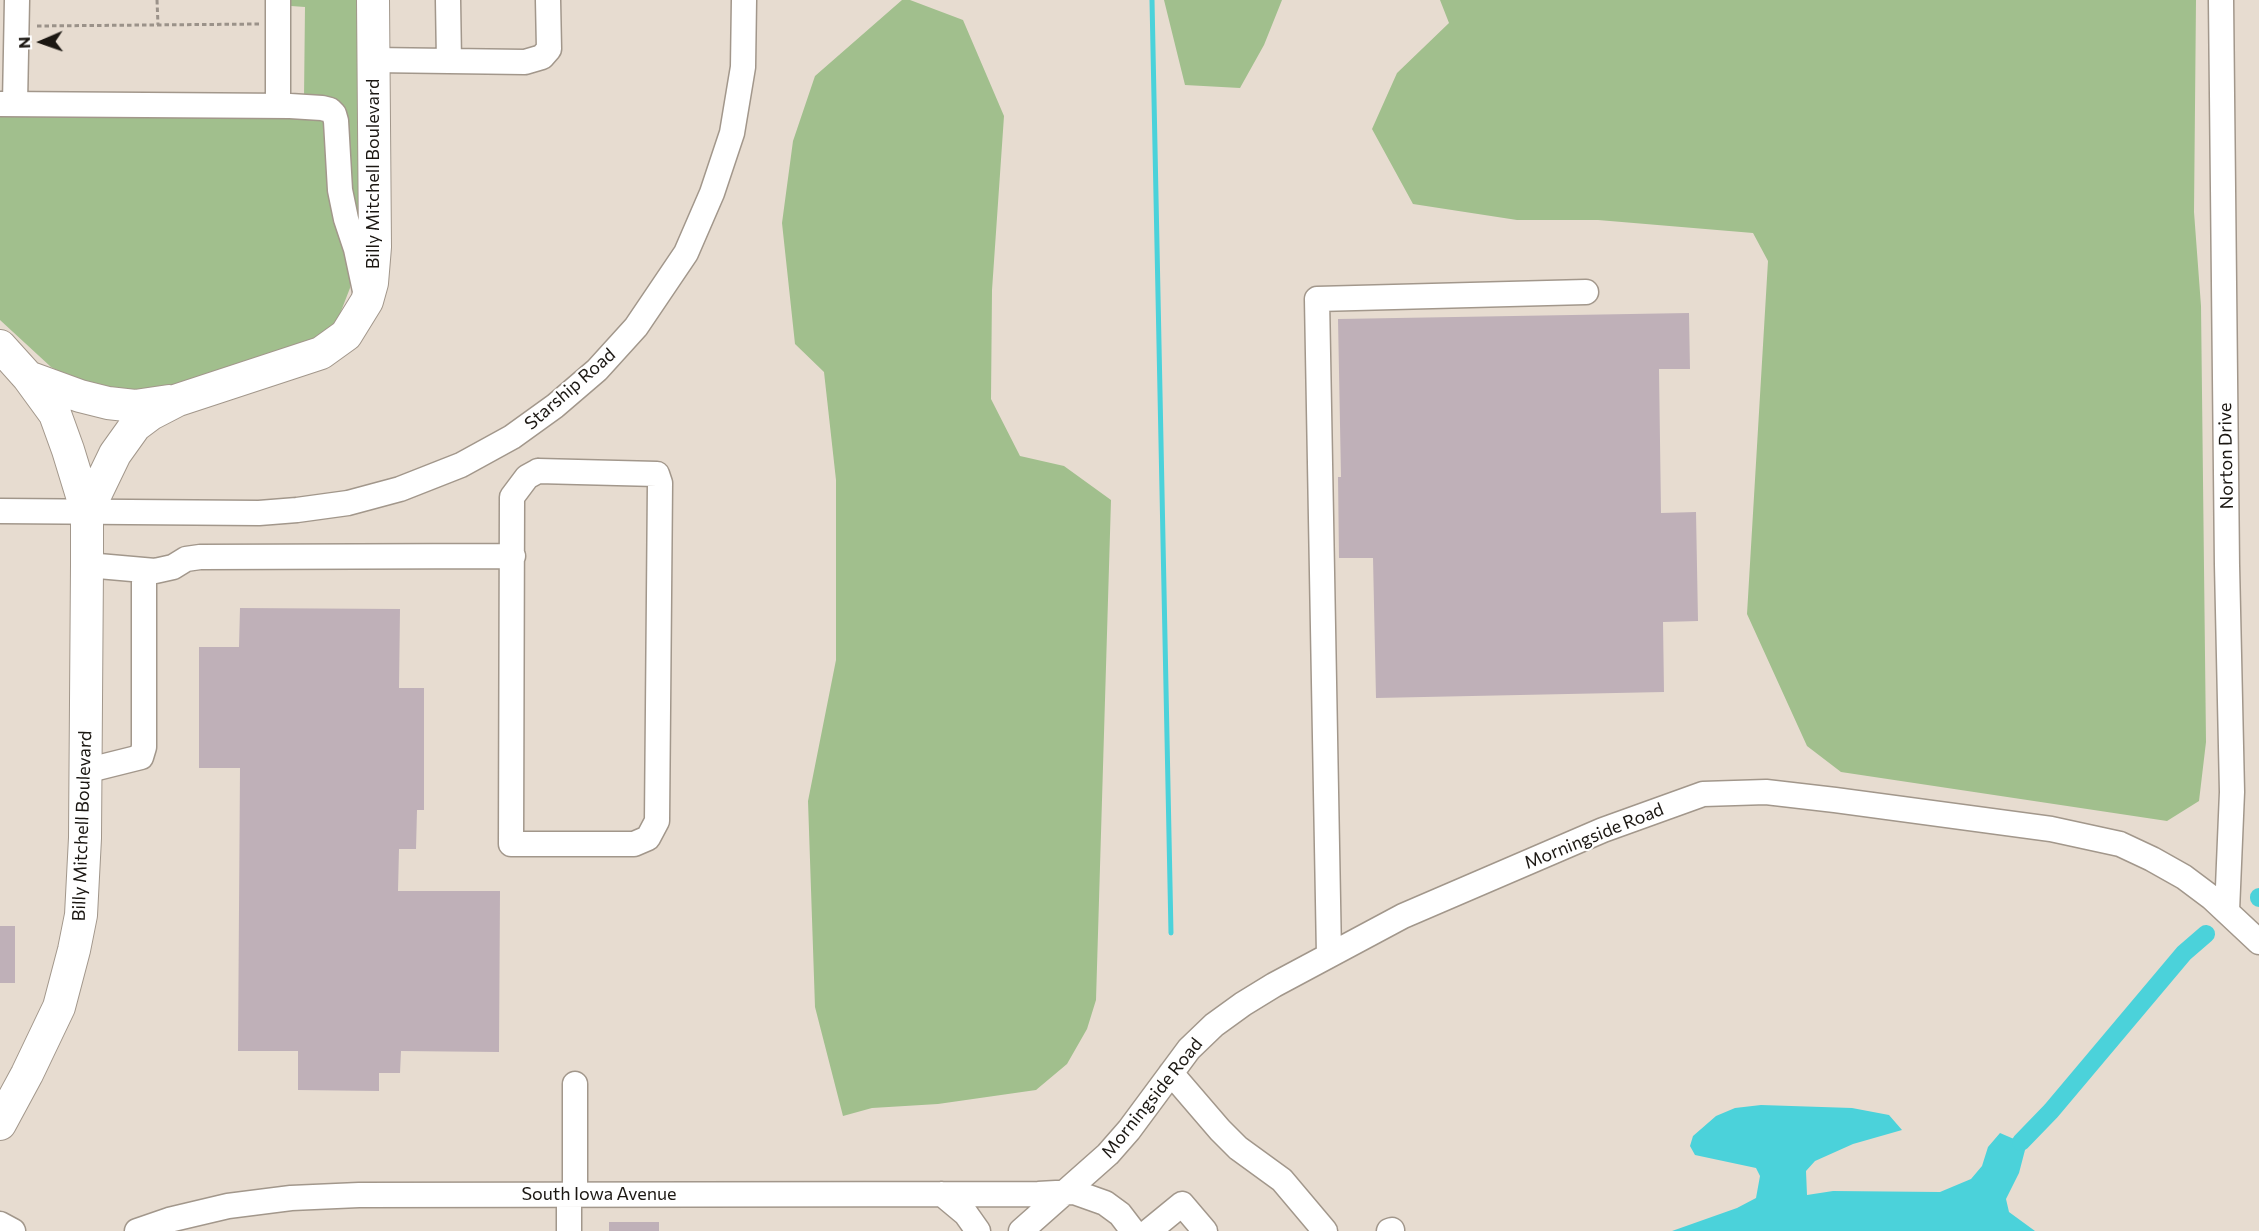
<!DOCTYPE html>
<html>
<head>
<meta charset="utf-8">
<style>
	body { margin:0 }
	#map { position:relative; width:2259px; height:1231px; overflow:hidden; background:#e7dcd0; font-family:Commissioner,sans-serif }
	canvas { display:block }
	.north { position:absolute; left:12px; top:12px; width:60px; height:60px; -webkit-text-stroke:4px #fff; paint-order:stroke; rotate:268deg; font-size:16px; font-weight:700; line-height:24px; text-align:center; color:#1b1712 }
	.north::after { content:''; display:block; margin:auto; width:21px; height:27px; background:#1b1712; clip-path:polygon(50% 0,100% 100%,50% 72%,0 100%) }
</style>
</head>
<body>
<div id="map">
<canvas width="2259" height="1231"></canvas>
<div class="north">N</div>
</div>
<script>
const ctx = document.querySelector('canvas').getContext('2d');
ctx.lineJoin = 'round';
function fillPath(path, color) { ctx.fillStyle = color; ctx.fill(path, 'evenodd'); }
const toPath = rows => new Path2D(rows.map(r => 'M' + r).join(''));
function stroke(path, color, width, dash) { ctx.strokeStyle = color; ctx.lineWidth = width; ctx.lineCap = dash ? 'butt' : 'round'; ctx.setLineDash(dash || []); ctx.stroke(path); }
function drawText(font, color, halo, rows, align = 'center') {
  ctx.font = font + ' Commissioner,sans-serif'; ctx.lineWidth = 4.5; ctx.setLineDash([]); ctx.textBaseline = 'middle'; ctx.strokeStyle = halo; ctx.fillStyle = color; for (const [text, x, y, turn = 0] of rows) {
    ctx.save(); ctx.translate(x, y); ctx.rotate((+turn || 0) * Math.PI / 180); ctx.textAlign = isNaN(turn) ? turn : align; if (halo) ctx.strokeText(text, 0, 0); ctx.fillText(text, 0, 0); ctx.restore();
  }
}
fillPath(toPath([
	[290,0,365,0,364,238,347,182,345,111,342,105,337,102,304,98,305,7,291,6],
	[902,0,910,0,963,20,1004,116,992,290,991,399,1020,456,1064,466,1111,500,1096,1000,1087,1029,1067,1064,1036,1090,938,1104,872,1108,843,1116,815,1007,808,801,836,660,836,480,824,372,795,344,782,223,793,141,815,76],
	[1164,0,1282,0,1264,45,1240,88,1185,85],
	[1440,0,2196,0,2194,212,2201,306,2206,742,2199,801,2167,821,1841,772,1807,746,1747,614,1768,261,1753,233,1598,220,1517,220,1413,204,1372,129,1397,73,1449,23],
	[0,111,304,113,326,119,351,270,350,288,338,319,317,342,141,395,79,382,51,367,0,320]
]), '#a1bf8d');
fillPath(toPath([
	[1761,1105,1852,1108,1889,1115,1902,1130,1853,1144,1815,1161,1806,1171,1807,1195,1833,1191,1940,1192,1971,1179,1982,1166,1988,1147,2000,1133,2021,1142,2025,1150,2019,1173,2006,1199,2009,1212,2035,1231,1672,1231,1737,1208,1756,1198,1760,1176,1756,1168,1695,1155,1690,1146,1693,1136,1716,1116,1735,1108]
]), '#4bd2da');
stroke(toPath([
	[1152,0,1171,933]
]), '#4bd2da', 5);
stroke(toPath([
	[2259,898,2259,897],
	[2021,1142,2051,1111,2184,953,2206,934]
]), '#4bd2da', 18);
fillPath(toPath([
	[1689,313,1690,369,1659,369,1661,513,1696,512,1698,621,1663,622,1664,692,1376,698,1373,558,1339,558,1338,477,1341,477,1338,319],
	[240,608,400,609,399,688,424,688,424,810,417,810,416,849,399,849,398,891,500,891,499,1052,401,1051,400,1073,379,1073,379,1091,298,1090,298,1051,238,1051,240,768,199,768,199,647,239,647],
	[0,926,15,926,15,983,0,983],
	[609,1222,659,1222,659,1231,609,1231]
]), '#bfb0b8');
const minor = toPath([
	[278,0,278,106],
	[448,0,449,61],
	[2221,0,2227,565,2232,792,2227,911],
	[373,60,525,62,542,57,549,49,548,0],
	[15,103,17,0],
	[0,104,290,106,322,108,330,110,334,114,336,121,340,190,346,219,356,249,365,291],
	[538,471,657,474,660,483,657,821,648,838,634,844,511,844,512,497,527,477,538,471],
	[0,511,259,513,297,510,348,503,400,489,461,465,512,437,555,406,597,370,636,327,686,253,712,193,732,133,743,67,744,0],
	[87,565,155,571,173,567,186,559,200,557,513,556],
	[85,771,141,757,144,747,144,570],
	[1329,955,1317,299,1586,292],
	[1171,1073,1220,1130,1238,1148,1282,1180,1325,1231],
	[575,1084,575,1194],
	[569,1194,569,1231],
	[942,1194,966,1214,978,1231],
	[0,1224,13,1231],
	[137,1231,169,1220,228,1206,291,1198,359,1195,1038,1194,1074,1192,1105,1203,1120,1214,1133,1231],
	[1021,1231,1108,1154,1129,1130,1189,1049,1214,1025,1243,1004,1274,985,1403,916,1603,830,1703,794,1766,792,1835,800,2051,829,2120,844,2152,859,2184,877,2212,898,2259,942],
	[1149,1231,1182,1204,1205,1231],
	[1389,1231,1392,1230]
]);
const major = toPath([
	[0,346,28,377,55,414,68,450,87,512,87,565,85,838,81,915,74,950,59,1007,27,1074,0,1124],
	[28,377,80,396,108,403,135,406,169,401],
	[87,512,115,454,135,426,151,414,178,400,321,353,346,335,367,301,372,283,375,247,373,0]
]);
stroke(minor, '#a2978b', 27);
stroke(major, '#a2978b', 34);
stroke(toPath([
	[157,0,158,25],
	[37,26,259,24]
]), '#9b9289', 3, [4.5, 3]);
stroke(minor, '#fff', 24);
stroke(major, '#fff', 32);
drawText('18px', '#1b1712', '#fff', [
	["Billy Mitchell Boulevard",373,174,-90],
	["Starship Road",570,389,-41],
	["Norton Drive",2226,456,-91],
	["Billy Mitchell Boulevard",82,826,-88],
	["Morningside Road",1594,836,-22],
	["Morningside Road",1152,1098,-51],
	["South Iowa Avenue",599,1194]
]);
</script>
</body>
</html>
